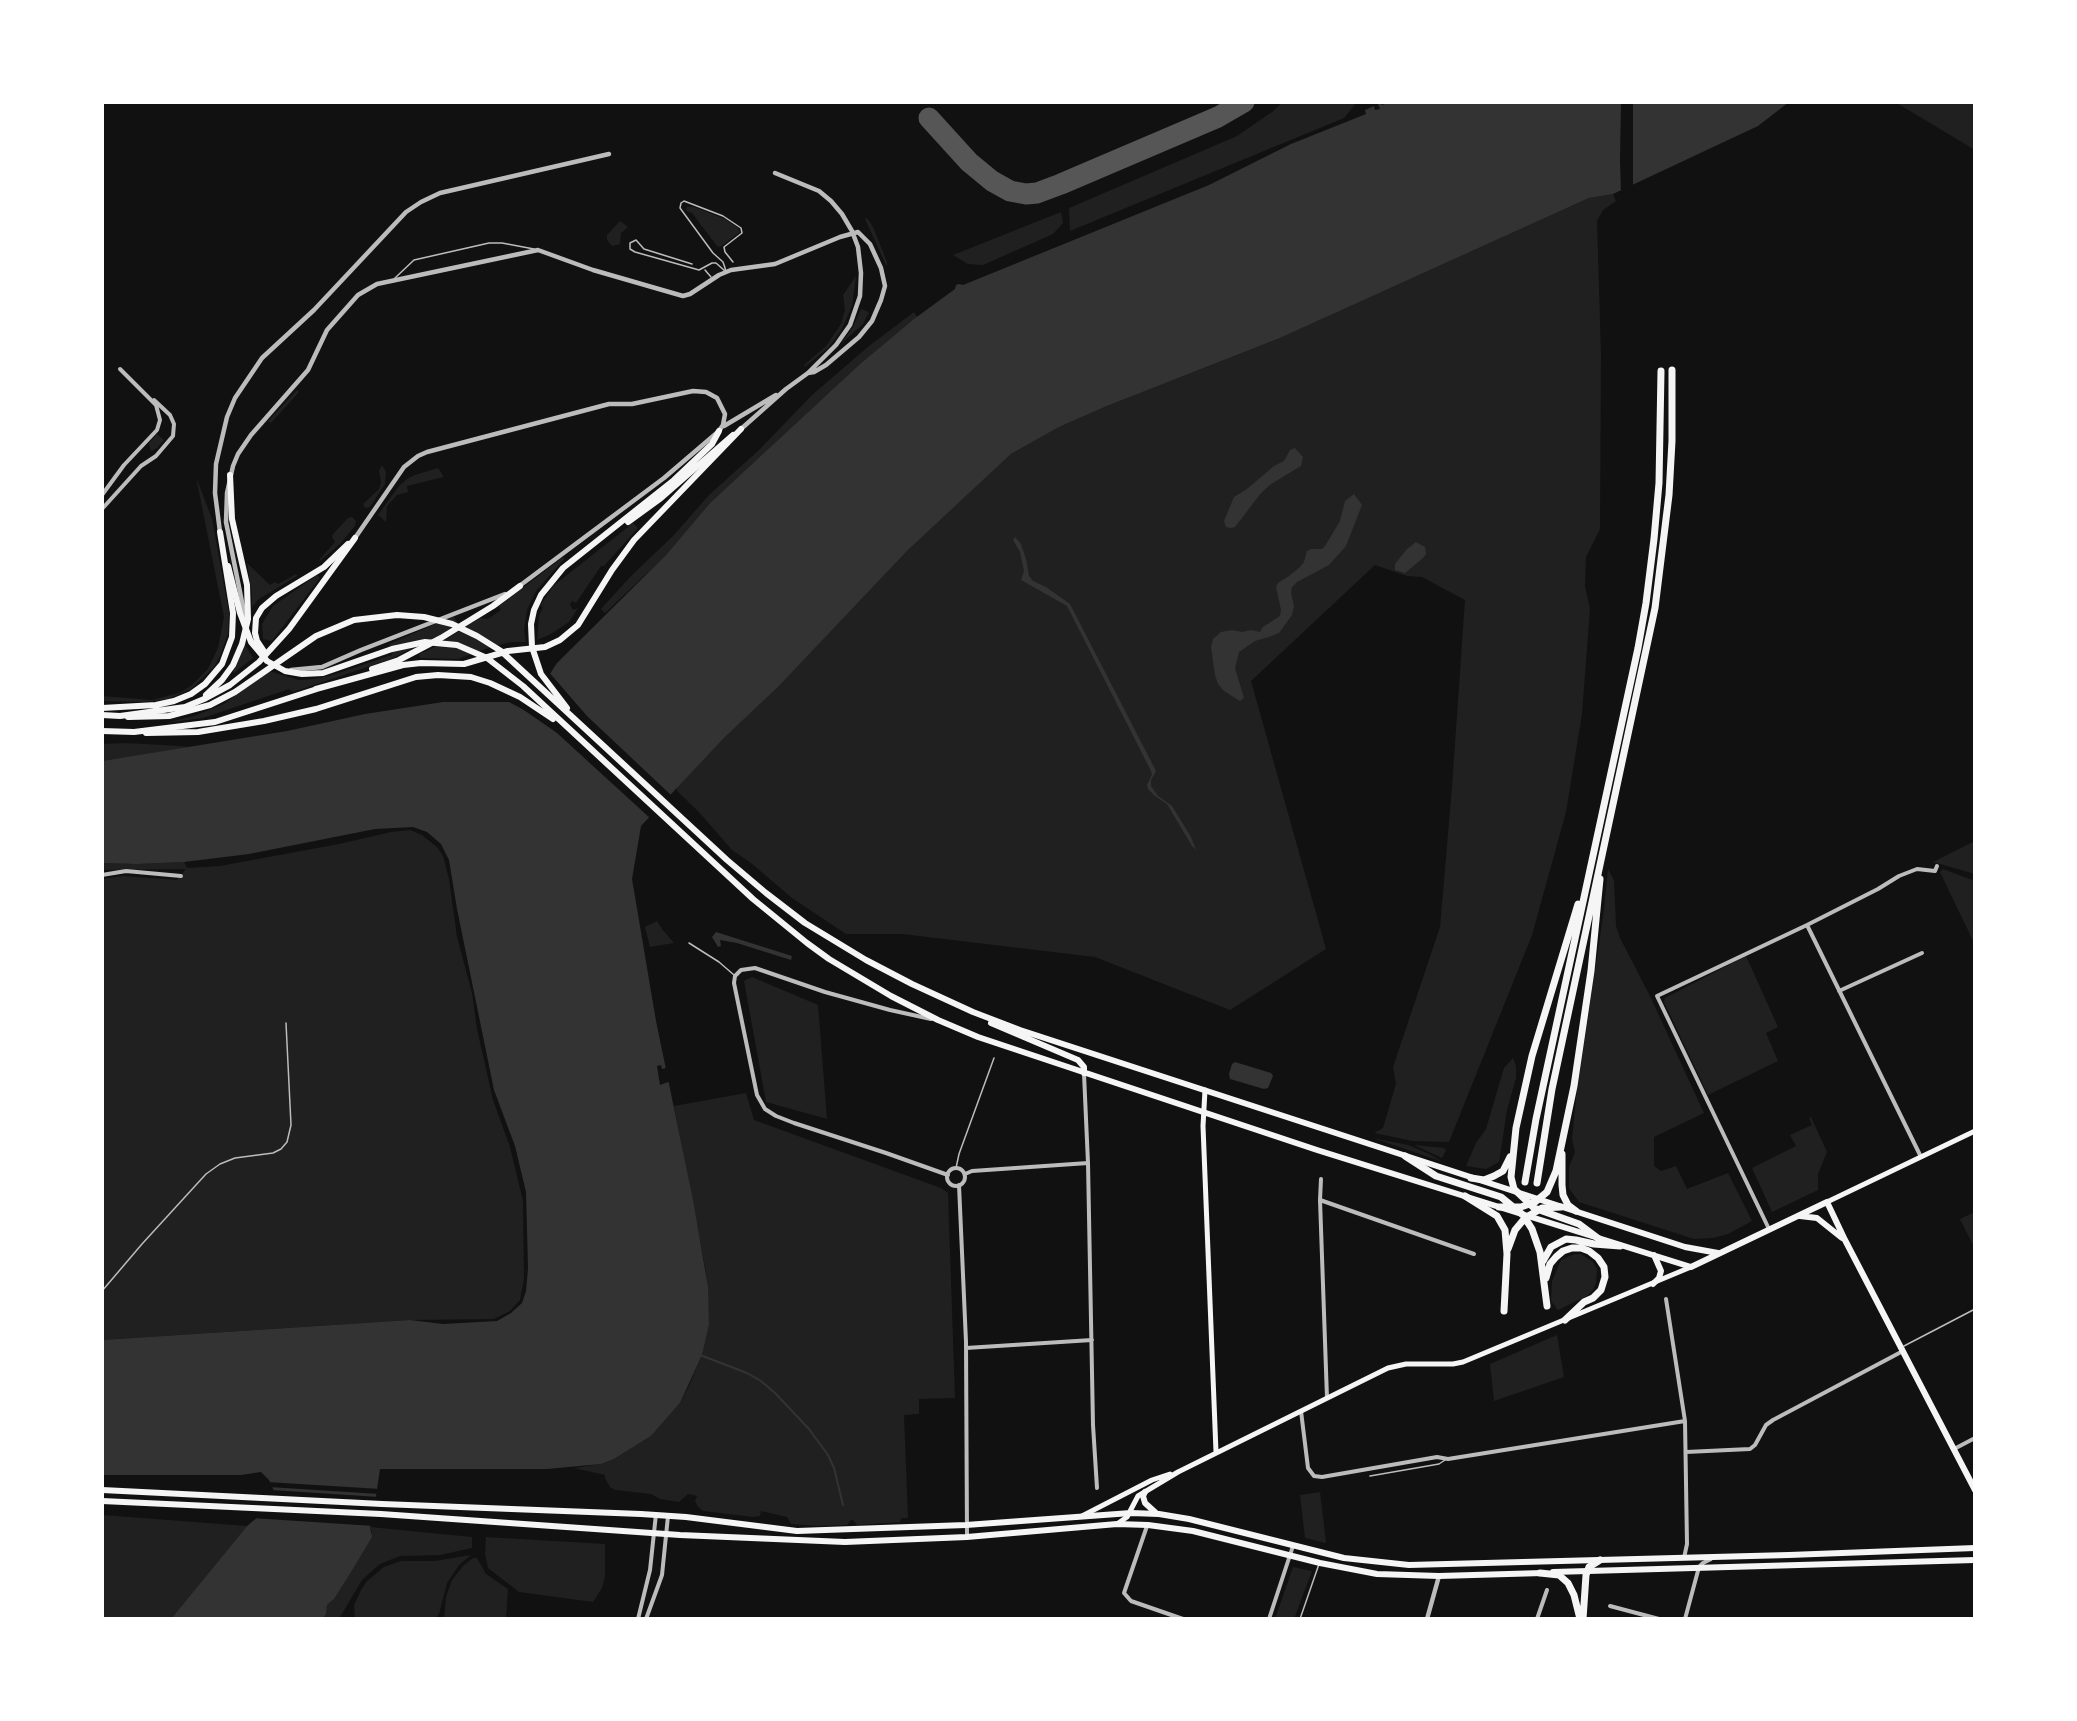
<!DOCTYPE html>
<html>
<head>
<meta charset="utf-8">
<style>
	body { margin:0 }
	#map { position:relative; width:2077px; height:1721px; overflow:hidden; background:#111; font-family:"Archivo Narrow",sans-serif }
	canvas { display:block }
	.frame { position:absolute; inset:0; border:104px solid #fff; pointer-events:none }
</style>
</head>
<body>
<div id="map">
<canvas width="2077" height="1721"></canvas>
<div class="frame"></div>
</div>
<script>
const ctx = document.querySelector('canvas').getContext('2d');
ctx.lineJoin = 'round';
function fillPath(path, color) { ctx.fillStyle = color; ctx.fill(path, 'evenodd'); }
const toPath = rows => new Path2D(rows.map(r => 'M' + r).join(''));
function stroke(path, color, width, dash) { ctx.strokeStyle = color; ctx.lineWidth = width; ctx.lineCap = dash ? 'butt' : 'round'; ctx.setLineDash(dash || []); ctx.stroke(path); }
fillPath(toPath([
	[1283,102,1357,102,1344,118,1070,231,1069,208,1237,136,1272,112],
	[1895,102,1975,102,1975,150],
	[1613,194,1616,201,1603,210,1597,221,1601,355,1600,529,1586,557,1585,586,1590,609,1582,714,1566,812,1532,935,1449,1142,1413,1141,1374,1133,1383,1128,1396,1084,1393,1067,1440,927,1452,787,1465,600,1422,577,1407,576,1375,565,1251,681,1326,949,1230,1010,1095,957,902,934,846,934,792,898,751,863,732,850,698,811,678,792,676,788,724,738,779,686,907,551,1011,454,1059,427,1107,406,1280,338,1589,198],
	[687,207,694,207,725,219,737,227,740,232,720,247,717,246,692,213,686,211],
	[1061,212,1063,223,1053,234,983,265,968,264,953,255],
	[867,218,873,227,887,262,887,267,865,219],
	[620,221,628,227,621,233,620,244,612,246,607,240,607,235],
	[856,276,852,306,841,331,828,348,805,367,804,365,826,346,841,324,845,310,843,295],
	[861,309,869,312,863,324,840,345,853,327],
	[914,312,917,317,860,364,710,503,666,555,605,613,601,609,631,576,673,536,709,495,759,450,812,395,869,346],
	[297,390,299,392,271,423,268,421],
	[157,434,164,440,157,448,151,451,149,443],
	[382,465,386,472,385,484,370,507,365,508,363,504,379,489,381,482,379,471],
	[438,468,444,477,407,486,408,492,397,495,387,506,386,522,378,515,399,486,407,479,415,475],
	[196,477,212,519,229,613,228,634,220,656,214,667,191,689,168,699,143,702,102,701,102,696,152,700,179,693,191,686,208,669,218,648,224,617],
	[352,517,356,521,355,526,340,544,320,561,319,560,335,542,332,537,333,534,348,518],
	[633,523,638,528,604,566,601,566,576,603,572,601,570,604,573,610,578,608,569,622,551,634,537,640,539,616,543,607,540,606,553,586],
	[562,558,565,558,536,591,527,610,524,630,526,642,511,642,491,647,458,659,420,658,419,654,429,650,480,618,488,619,501,610,499,606],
	[247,563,270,585,275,582,278,584,296,574,297,576,259,599,252,607,252,595],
	[317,575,320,578,272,641,263,639,262,624,273,606],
	[454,616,457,623,442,634,391,659,293,692,289,689,203,718,165,723,194,716,224,704,269,671,299,680,314,679,333,675,392,655,389,644],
	[244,643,253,658,234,673,233,671],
	[125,743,163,745,191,747,102,761,102,744],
	[410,830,422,835,437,847,443,856,449,879,457,937,472,993,477,1029,493,1100,510,1147,523,1201,524,1279,520,1300,510,1311,494,1319,410,1320,102,1340,102,879,123,876,177,880,186,869,102,870,102,863,137,864,184,862,187,868,220,866,339,844,391,832],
	[1975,841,1975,874,1933,862],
	[1608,869,1614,880,1616,926,1620,938,1649,994,1704,1113,1654,1137,1654,1166,1661,1171,1676,1166,1687,1189,1728,1173,1752,1221,1728,1234,1713,1238,1694,1239,1579,1202,1569,1188,1569,1167,1575,1152,1572,1139,1576,1098,1603,917],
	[1943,869,1975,881,1975,945,1940,872],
	[657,921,662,929,674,943,650,947,645,927],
	[1746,956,1778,1027,1766,1033,1778,1061,1708,1095,1664,1002,1665,998],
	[752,977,818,1005,827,1119,766,1102,744,981],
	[1513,1058,1516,1066,1516,1078,1507,1110,1499,1162,1486,1169,1466,1166,1476,1143,1486,1129,1504,1068],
	[746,1093,754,1120,941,1188,948,1193,955,1398,919,1399,919,1414,904,1415,908,1518,901,1518,900,1522,857,1525,853,1520,851,1520,847,1525,818,1526,791,1524,787,1517,761,1511,760,1516,753,1517,703,1511,698,1507,695,1501,697,1496,688,1494,679,1502,660,1499,651,1494,615,1490,610,1487,605,1478,605,1475,574,1468,601,1464,614,1459,651,1436,680,1403,688,1388,702,1355,709,1325,706,1272,674,1106],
	[1811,1117,1827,1152,1818,1174,1818,1190,1772,1212,1752,1168,1796,1146,1790,1135,1812,1125,1809,1118],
	[1373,1138,1408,1145,1429,1154,1443,1162],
	[1414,1145,1444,1148,1446,1150,1442,1158],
	[1975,1212,1975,1247,1974,1247,1960,1219],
	[1574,1254,1581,1254,1593,1262,1597,1269,1596,1283,1593,1290,1587,1296,1558,1310,1551,1301,1552,1281,1561,1260],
	[1557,1335,1564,1377,1494,1401,1490,1364],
	[1320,1492,1326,1543,1305,1538,1300,1495],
	[102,1515,247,1526,171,1619,102,1619],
	[370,1527,472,1537,472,1548,440,1555,400,1556,380,1564,362,1580,339,1619,322,1619,327,1605,334,1599,348,1577,372,1532],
	[486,1537,605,1544,605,1576,602,1588,593,1602,519,1592,488,1568,485,1554],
	[471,1555,459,1565,447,1583,439,1614,435,1619,355,1619,354,1605,361,1590,367,1581,384,1567,401,1561,435,1561],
	[473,1558,477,1558,486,1574,508,1589,506,1619,444,1619,446,1597,452,1580,463,1566],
	[1293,1567,1312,1571,1294,1619,1275,1619]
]), '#202020');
fillPath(toPath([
	[1390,102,1789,102,1758,126,1613,194,1589,198,1280,338,1107,406,1059,427,1011,454,907,551,779,686,724,738,641,826,632,879,656,1021,693,1200,708,1287,709,1325,706,1338,702,1355,680,1403,651,1436,614,1459,601,1464,547,1469,380,1469,375,1503,375,1518,370,1527,372,1537,348,1577,334,1599,327,1605,326,1614,322,1619,171,1619,247,1526,271,1506,274,1491,269,1480,261,1472,241,1475,102,1475,102,1340,410,1320,443,1324,497,1321,511,1313,522,1303,526,1291,528,1268,526,1192,515,1146,494,1090,457,909,449,860,441,844,427,832,413,827,375,829,249,854,184,862,137,864,102,863,102,761,287,731,365,714,443,702,509,702,526,711,557,663,666,555,710,503,860,364,914,319,955,289,956,285,959,284,963,285,1209,185,1291,144,1366,114,1365,110,1374,106,1375,110,1380,109,1378,104,1381,103,1382,105],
	[1295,448,1303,457,1301,466,1271,484,1261,493,1235,527,1231,528,1226,527,1224,521,1234,497,1247,489,1274,466,1284,461,1290,450],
	[1354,494,1362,505,1346,546,1329,565,1297,582,1292,587,1291,593,1294,606,1292,615,1279,633,1269,637,1255,641,1239,652,1235,668,1244,698,1240,701,1224,691,1218,684,1215,675,1211,647,1213,639,1221,632,1232,630,1242,632,1251,630,1260,632,1263,627,1280,616,1281,610,1276,587,1278,583,1289,576,1300,567,1304,562,1307,551,1311,549,1322,549,1325,546,1340,521,1345,501],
	[1015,537,1021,544,1026,559,1029,576,1033,581,1046,587,1070,604,1156,771,1151,780,1151,786,1158,796,1172,806,1191,837,1196,850,1192,846,1167,804,1155,796,1148,789,1147,785,1152,775,1151,771,1067,606,1021,580,1024,571,1020,552,1013,540],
	[1416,542,1425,547,1426,554,1423,558,1405,573,1395,570,1395,564,1407,549],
	[716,932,792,956,791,960,737,943,720,940,721,946,718,947,712,937],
	[1235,1062,1271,1073,1273,1076,1268,1088,1264,1089,1230,1079,1229,1074,1232,1064]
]), '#333');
fillPath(toPath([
	[1621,102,1633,102,1633,187,1621,193,1620,159],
	[548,671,587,716,672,796,651,819,557,733,508,699,525,707],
	[661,1065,662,1069,669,1067,671,1081,660,1085,657,1066],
	[267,1482,380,1489,379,1494,269,1487],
	[271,1490,379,1497,378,1518,374,1526,252,1518,268,1505]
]), '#111');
stroke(toPath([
	[700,1355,747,1373,761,1381,775,1393,809,1429,828,1455,834,1468,843,1505]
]), '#333', 2);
stroke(toPath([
	[929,118,969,162,992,181,1010,191,1026,194,1037,193,1061,184,1218,117,1244,102]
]), '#565656', 21);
stroke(toPath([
	[692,264,644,249,636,240,630,243,630,249,635,252,699,270,712,263,716,263,725,271],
	[705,270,711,277],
	[726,271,723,262,713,253,680,208,681,203,684,201,723,216,741,228,742,233,724,247,725,252,733,262],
	[395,278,414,260,489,243,502,243,534,249],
	[689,943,719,962,734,975],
	[956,1168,959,1154,994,1058],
	[102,1291,142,1244,206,1174,220,1164,235,1158,273,1153,281,1149,287,1142,291,1125,286,1023],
	[1904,1346,1975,1309],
	[1370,1476,1439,1464,1445,1460],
	[1300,1619,1319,1564]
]), '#bcbcbc', 1.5);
stroke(toPath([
	[102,495,124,465,157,430,160,420,156,405,120,369],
	[102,509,141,466,156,456,173,436,174,424,170,415,154,400],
	[102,875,126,871,181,876],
	[1807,925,1921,1157],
	[1839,991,1922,953],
	[931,1019,890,1010,825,992,755,968,741,970,735,976,734,983,757,1095,765,1109,776,1116,794,1123,886,1153,948,1175],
	[1084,1074,1088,1163,1093,1425,1097,1488],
	'947 1177a9 9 0 1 1 18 0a9 9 0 1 1-18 0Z',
	[965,1174,972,1171,1088,1163],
	[1321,1179,1320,1200,1327,1398],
	[959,1185,966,1342,967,1537],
	[1320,1200,1474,1254],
	[1769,1229,1657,996,1807,925,1878,889,1899,876,1917,869,1935,871,1937,866],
	[1666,1299,1685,1421,1687,1544,1684,1558],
	[966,1348,1092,1340],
	[1301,1411,1308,1468,1314,1476,1322,1477,1437,1457,1448,1459,1685,1421],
	[1954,1449,1975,1438],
	[1686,1452,1750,1449,1755,1445,1766,1425,1773,1420,1903,1351],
	[1147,1526,1124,1593,1131,1601,1183,1619],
	[1610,1606,1659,1619],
	[638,1619,650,1570,656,1514],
	[646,1619,662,1575,668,1516],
	[1269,1619,1293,1546],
	[1537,1619,1547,1590],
	[1685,1619,1699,1567,1703,1563,1711,1559]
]), '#bcbcbc', 4);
stroke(toPath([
	[724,426,776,395],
	[741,429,786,389,808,373,836,345,850,325,860,296,861,273,858,247,852,231,842,214,831,201,819,191,775,173],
	[220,532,215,493,216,464,227,417,235,398,262,358,314,310,406,212,421,202,440,193,609,154],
	[355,538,404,467,418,456,427,452,609,404,632,404,693,391,706,392,717,398,725,414,723,425,719,431,664,478,518,587],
	[246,622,226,522,227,493,233,466,238,454,251,435,308,370,327,330,358,295,377,284,538,250,593,270,683,296,690,294,719,275,731,270,775,264,840,237,858,232,870,244,881,268,885,286,881,300,872,321,859,337,826,365,814,372,808,373],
	[291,670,322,667,361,650,505,594],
	[1427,1619,1439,1576]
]), '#bcbcbc', 4.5);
stroke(toPath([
	[1205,1090,1203,1126,1216,1452],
	[1827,1202,1975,1131],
	[1082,1516,1152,1480,1170,1474],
	[1117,1524,1127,1517,1138,1496,1178,1472,1388,1368,1406,1364,1453,1364,1463,1362,1691,1267]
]), '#f5f5f5', 5);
stroke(toPath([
	[628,522,661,498,733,435],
	[228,566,240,613,251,642,267,661,285,671,302,674,323,673,392,649,425,642,457,645,487,658,523,686,753,899,807,943,829,959,891,996,938,1020,978,1037,1317,1150,1691,1267,1827,1202,1845,1240,1975,1490],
	[265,653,257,641,255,633,256,618,262,608,276,596,324,567,348,544],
	[567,708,541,674,532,647,531,624,534,610,541,595,563,568,674,480,712,444,719,431],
	[128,717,169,716,210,705,235,692,316,636,354,620,397,615,424,617,452,624,477,636,501,651,727,860,766,893,805,923,866,960,912,984,973,1012,1020,1030,1685,1247,1718,1253],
	[146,733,198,732,264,721,316,709,416,677,438,675,471,677,490,683,520,697,553,719],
	[991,1023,1078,1060,1084,1067,1084,1073],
	[1800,1216,1817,1218,1842,1238],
	[1653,1284,1659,1278,1661,1271,1654,1255]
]), '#f5f5f5', 6);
stroke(toPath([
	[372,669,399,660,441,638,493,606,520,586],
	[316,689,403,665,421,663,464,664,508,651,545,647,560,640,578,625,612,570,634,540,741,429],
	[206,695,222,680,233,665,242,644,248,619,247,585,232,519,230,475],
	[102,708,156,705,174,701,191,694,205,684,222,664,232,637,233,613,220,532],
	[102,715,120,716,185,707,204,699,230,685,259,662,289,629,355,538],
	[102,731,134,732,215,722,320,688],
	[102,1490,382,1504,641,1514,686,1517,797,1531,966,1525,1131,1513,1159,1514,1189,1519,1344,1558,1409,1565,1789,1555,1975,1548],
	[1145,1492,1143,1496,1145,1503,1156,1513],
	[102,1501,381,1514,680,1535,845,1542,967,1537,1117,1524,1148,1525,1193,1531,1320,1563,1377,1574,1439,1576,1543,1573],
	[1553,1572,1975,1560]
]), '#f5f5f5', 6);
stroke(toPath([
	[1578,904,1532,1056,1516,1128,1511,1177,1514,1189,1534,1208,1579,1224,1599,1239],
	[1562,1154,1562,1185,1563,1195,1568,1205,1576,1211],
	[1405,1156,1436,1176,1501,1197,1523,1215,1532,1229,1540,1252,1547,1306],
	[1471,1178,1484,1180,1494,1176,1503,1171,1510,1157],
	[1525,1182,1536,1119,1638,648,1646,603,1654,539,1659,483,1661,371],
	[1537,1183,1552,1089,1655,608,1669,495,1672,441,1672,370],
	[1465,1196,1497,1216,1505,1230,1507,1254,1504,1311],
	[1499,1207,1521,1207,1535,1202,1547,1192,1556,1171,1574,1086,1591,971,1600,879],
	[1508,1249,1515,1230,1525,1218,1542,1208,1561,1207],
	[1543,1261,1551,1247,1566,1239,1576,1240,1594,1244,1620,1246],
	[1546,1278,1550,1264,1556,1257,1563,1251,1572,1248,1581,1248,1589,1251,1598,1258,1604,1267,1605,1277,1601,1290,1593,1298,1584,1302,1565,1320],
	[1540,1573,1559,1575,1568,1583,1574,1595,1580,1619],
	[1583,1619,1586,1575,1589,1567,1600,1560]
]), '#f5f5f5', 7);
</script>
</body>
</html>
